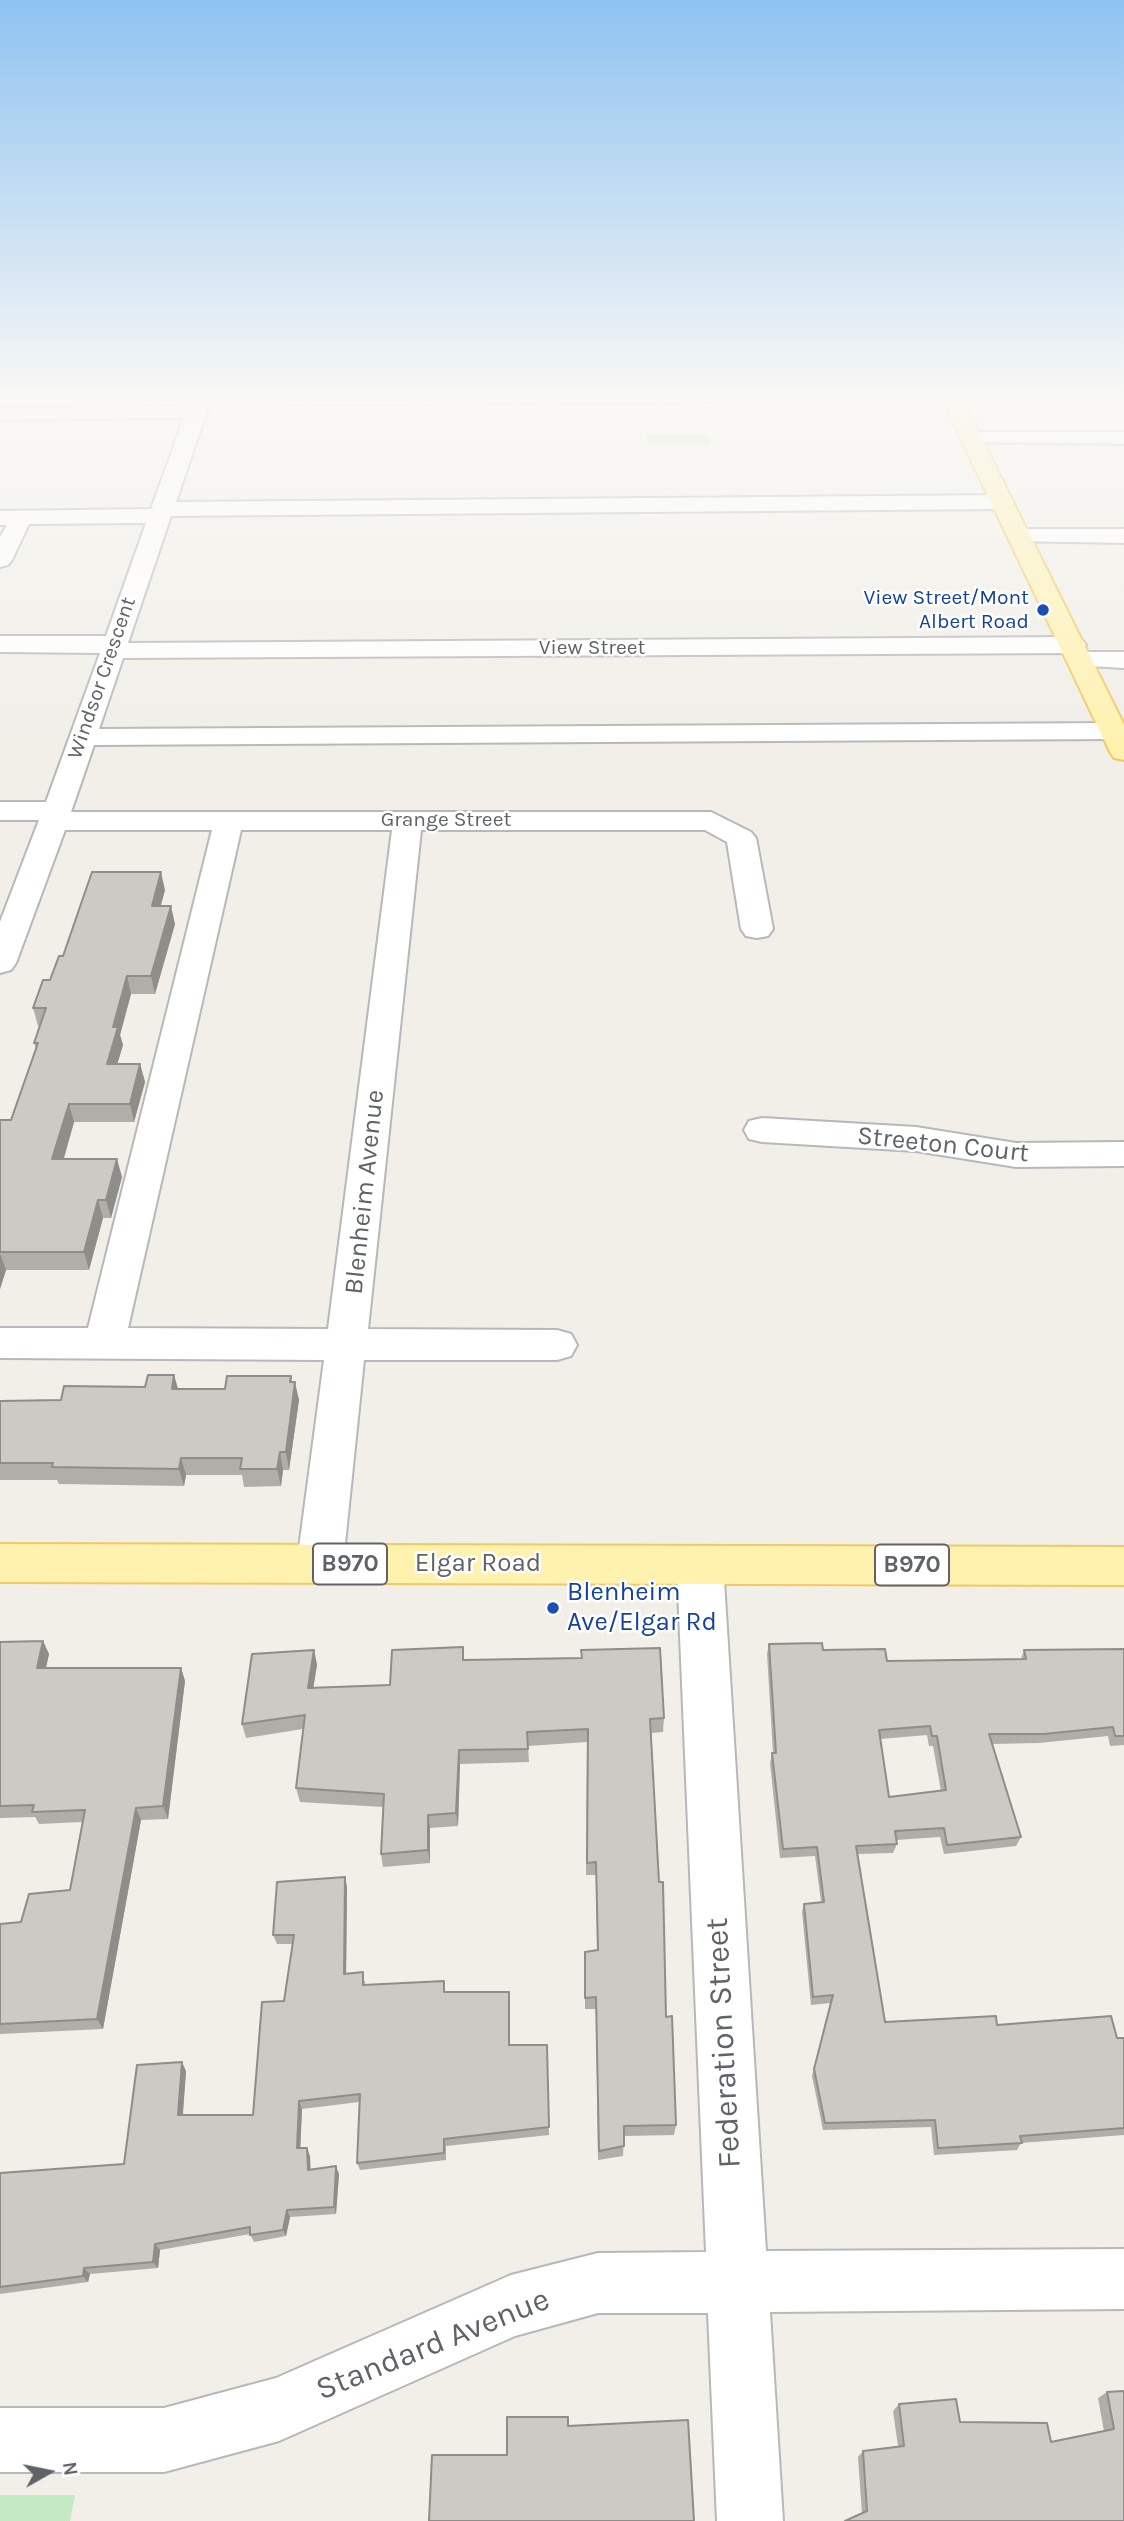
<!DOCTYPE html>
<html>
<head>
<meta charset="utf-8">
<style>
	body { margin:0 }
	#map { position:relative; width:1124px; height:2521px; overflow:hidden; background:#f1efe8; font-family:Karla,sans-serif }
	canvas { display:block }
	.north { position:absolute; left:14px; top:2437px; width:70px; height:70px; -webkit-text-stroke:5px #fff; paint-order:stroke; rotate:81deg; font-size:19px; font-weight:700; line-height:28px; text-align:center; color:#5f6368 }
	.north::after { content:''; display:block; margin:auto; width:24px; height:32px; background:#5f6368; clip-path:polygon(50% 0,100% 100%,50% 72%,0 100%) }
</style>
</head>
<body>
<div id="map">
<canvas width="1124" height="2521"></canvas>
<div class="north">N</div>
</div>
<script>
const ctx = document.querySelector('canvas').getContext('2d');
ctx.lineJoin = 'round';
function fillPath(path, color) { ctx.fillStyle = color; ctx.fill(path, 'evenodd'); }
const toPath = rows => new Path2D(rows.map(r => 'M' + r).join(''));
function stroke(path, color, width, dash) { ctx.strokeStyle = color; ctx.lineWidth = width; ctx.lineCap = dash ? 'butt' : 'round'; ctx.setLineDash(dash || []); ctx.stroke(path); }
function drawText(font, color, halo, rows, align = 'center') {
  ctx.font = font + ' Karla,sans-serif'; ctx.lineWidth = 5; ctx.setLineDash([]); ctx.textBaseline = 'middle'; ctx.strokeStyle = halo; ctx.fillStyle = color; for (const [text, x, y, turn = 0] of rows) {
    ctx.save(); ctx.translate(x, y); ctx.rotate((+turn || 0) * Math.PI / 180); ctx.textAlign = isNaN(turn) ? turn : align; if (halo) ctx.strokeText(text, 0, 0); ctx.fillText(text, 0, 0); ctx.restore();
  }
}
fillPath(toPath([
	[646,434,708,434,710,445,648,445],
	[0,2495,75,2495,70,2521,0,2521]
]), '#c5e8c5');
const minor = toPath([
	[193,393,960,395,950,401,209,405,176,502,1002,495,1013,502,1002,509,171,516,128,643,1073,637,1082,640,1086,645,1082,650,1073,653,123,658,99,729,1114,723,1124,726,1124,737,1114,739,94,745,71,812,711,812,751,832,756,838,773,929,768,936,757,938,746,936,741,929,727,842,705,830,421,830,368,1329,557,1330,571,1334,577,1345,571,1356,557,1360,364,1360,343,1563,336,1577,320,1582,304,1577,297,1563,324,1360,0,1358,0,1328,88,1328,212,830,65,830,16,963,11,970,0,973,0,922,39,820,0,820,0,802,46,802,100,653,0,652,0,636,106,636,146,523,29,524,12,560,8,565,0,567,0,537,7,525,0,525,0,511,151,509,184,418,0,420,0,408,189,406,193,393],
	[241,830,392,830,328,1329,128,1328,241,830],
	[971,432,1124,432,1124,444,964,442,961,438,964,434,971,432],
	[1019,529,1124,529,1124,543,1011,541,1008,536,1019,529],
	[1081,652,1124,652,1124,668,1072,665,1068,660,1072,655,1081,652],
	[762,1118,916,1127,1016,1143,1124,1142,1124,1166,1016,1167,916,1151,762,1142,749,1139,744,1130,749,1121,762,1118],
	[700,1546,716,1551,723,1565,766,2251,1124,2249,1124,2309,770,2312,783,2521,717,2521,708,2313,598,2313,515,2336,279,2441,164,2472,0,2472,0,2408,164,2408,276,2378,511,2275,598,2253,706,2252,677,1565,684,1551,700,1546]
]);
const major = toPath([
	[939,393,959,393,1124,725,1124,760,1114,758,1110,752,939,393],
	[0,1544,1124,1547,1124,1585,0,1582,0,1544]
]);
stroke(minor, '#b5b8bc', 4);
stroke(major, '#f2c960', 4);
fillPath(minor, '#fff');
fillPath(major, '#fff2af');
fillPath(toPath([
	[165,890,160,906,175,924,155,994,131,994,120,1035,123,1045,117,1064,140,1064,145,1082,134,1122,74,1122,64,1159,122,1177,111,1218,103,1218,89,1270,6,1270,0,1289,0,1120,11,1120,36,1049,34,1043,40,1026,38,1026,33,1008,50,980,63,956],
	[174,1375,178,1389,225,1389,292,1382,299,1400,289,1470,283,1470,281,1486,244,1487,242,1475,186,1475,184,1486,59,1484,57,1480,0,1480,0,1401,61,1400,145,1387],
	[43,1641,49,1654,46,1668,181,1668,185,1681,168,1819,141,1820,103,2029,0,2034,0,1924,21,1922,70,1890,83,1822,39,1824,35,1817,0,1818,0,1642],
	[769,1644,823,1650,887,1661,1021,1659,1024,1650,1124,1649,1124,1745,1110,1746,1108,1736,1039,1743,992,1744,1021,1837,1016,1846,944,1854,940,1837,896,1840,897,1844,893,1853,858,1854,885,2022,997,2025,1117,2038,1124,2038,1124,2135,1021,2143,1017,2150,934,2155,931,2127,823,2130,812,2076,830,2003,811,2005,802,1912,804,1904,821,1902,815,1856,780,1858,770,1763,772,1753,773,1753,767,1654],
	[927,1735,929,1746,933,1746,941,1791,889,1797,880,1739],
	[314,1650,317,1665,313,1688,390,1685,464,1660,581,1658,581,1650,664,1718,663,1732,651,1733,666,2017,676,2125,674,2135,624,2136,623,2156,598,2160,596,2009,585,2009,585,1952,597,1950,596,1875,586,1875,587,1742,528,1746,529,1762,460,1764,458,1826,430,1828,430,1863,383,1867,381,1854,383,1807,300,1802,296,1788,303,1729,246,1738,242,1724],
	[347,1887,346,1974,365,1981,365,1984,445,1992,509,2045,547,2045,549,2135,446,2146,446,2160,360,2170,357,2163,359,2102,302,2109,300,2148,310,2156,310,2169,339,2174,336,2214,290,2217,286,2236,254,2242,250,2234,160,2250,158,2268,90,2274,88,2282,0,2294,0,2173,124,2164,186,2071,183,2115,253,2115,284,2001,293,1944,277,1944,273,1935],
	[1124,2391,1124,2521,862,2514,858,2457,863,2451,898,2446,893,2411,899,2404,960,2422,1051,2442,1104,2431,1098,2398,1107,2392]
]), '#afaea9');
fillPath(toPath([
	[161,872,165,890,156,924,152,906],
	[171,906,175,924,155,994,151,976],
	[127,976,131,994,120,1035,123,1045,112,1082,107,1064,113,1027],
	[140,1064,145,1082,134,1122,130,1104],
	[69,1104,74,1122,58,1177,52,1159],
	[117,1159,122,1177,111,1218,106,1200],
	[98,1200,103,1218,89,1270,84,1252],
	[0,1253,6,1270,0,1289],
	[174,1375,179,1393,172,1389],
	[291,1376,294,1393,295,1382,299,1400,289,1470,286,1452],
	[280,1452,283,1470,281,1486,277,1469],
	[181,1458,186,1475,184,1486,179,1469],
	[43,1641,49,1654,43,1681,37,1668],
	[314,1650,317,1665,311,1702,308,1688],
	[181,1668,185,1681,168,1819,163,1806],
	[459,1750,460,1764,458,1826,456,1813],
	[136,1808,141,1820,103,2029,97,2019],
	[428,1815,430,1828,430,1863,428,1850],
	[345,1877,347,1887,346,1983,344,1974],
	[182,2062,186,2071,182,2123,178,2115],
	[299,2101,302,2109,300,2155,297,2148],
	[307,2148,310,2156,311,2177,308,2170],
	[336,2166,339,2174,336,2214,334,2207],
	[287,2210,290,2217,286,2236,283,2230],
	[155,2244,160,2250,158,2268,153,2262],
	[84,2268,90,2274,88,2282,83,2276]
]), '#8f8d8a');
const building = toPath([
	[92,872,161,872,152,906,171,906,151,976,127,976,113,1027,118,1027,107,1064,140,1064,130,1104,69,1104,52,1159,117,1159,106,1200,98,1200,84,1252,0,1252,0,1120,11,1120,38,1043,34,1043,46,1008,33,1008,43,980,50,980,59,956,63,956,92,872],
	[148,1375,174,1375,172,1389,225,1389,227,1376,291,1376,290,1382,295,1382,286,1452,280,1452,277,1469,240,1469,242,1458,181,1458,179,1469,52,1467,53,1463,0,1463,0,1401,61,1400,64,1386,145,1387,148,1375],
	[43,1641,37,1668,181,1668,163,1806,136,1808,97,2019,0,2024,0,1924,21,1922,29,1894,70,1890,85,1810,32,1812,34,1805,0,1806,0,1642,43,1641],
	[822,1643,823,1650,885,1649,887,1661,1026,1659,1024,1650,1124,1649,1124,1736,1115,1736,1113,1727,1044,1734,989,1734,1021,1837,947,1845,944,1828,895,1831,897,1844,856,1846,885,2022,996,2016,997,2025,1111,2016,1117,2038,1124,2038,1124,2128,1020,2136,1022,2143,938,2148,935,2120,825,2123,814,2069,833,1995,813,1997,804,1904,824,1902,817,1847,783,1849,772,1753,776,1753,769,1644,822,1643],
	[930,1726,932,1736,937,1736,946,1790,889,1797,879,1730,930,1726],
	[463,1647,463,1660,582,1658,581,1650,660,1648,664,1718,650,1719,659,1882,663,1882,666,2017,672,2016,676,2125,624,2126,624,2146,599,2151,596,1997,585,1998,585,1952,598,1950,596,1862,587,1863,588,1729,527,1732,528,1749,459,1750,456,1813,428,1815,428,1850,381,1854,384,1794,296,1788,305,1715,242,1724,252,1654,314,1650,308,1688,390,1685,392,1650,463,1647],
	[345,1877,344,1974,363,1972,363,1985,444,1981,444,1992,509,1992,509,2045,547,2045,549,2127,444,2139,444,2153,357,2163,360,2094,299,2101,297,2148,307,2148,308,2170,336,2166,334,2207,287,2210,283,2230,250,2235,250,2227,155,2244,153,2262,84,2268,83,2276,0,2287,0,2173,124,2164,137,2065,182,2062,178,2115,253,2115,262,2002,284,2001,294,1935,273,1935,277,1882,345,1877],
	[1124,2391,1124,2521,845,2521,867,2511,863,2451,904,2446,899,2404,956,2399,960,2422,1047,2423,1051,2442,1114,2429,1107,2392,1124,2391],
	[507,2417,568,2417,568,2426,688,2420,694,2521,429,2521,432,2455,507,2455,507,2417]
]);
fillPath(building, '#cccac5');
stroke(building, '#8f8d8a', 2);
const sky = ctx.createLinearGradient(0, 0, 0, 746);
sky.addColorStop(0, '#8fc3f1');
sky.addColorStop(0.53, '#f9f8f5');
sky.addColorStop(1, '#f9f8f500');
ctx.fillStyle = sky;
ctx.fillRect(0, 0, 1124, 746);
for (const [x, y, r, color] of [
	[1043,610,7,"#1a4fb4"],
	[553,1608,7,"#1a4fb4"]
]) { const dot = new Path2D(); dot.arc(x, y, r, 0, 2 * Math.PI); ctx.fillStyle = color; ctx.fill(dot); stroke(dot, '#fff', 2.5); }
drawText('21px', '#164399', '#fff', [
	["View Street/Mont",1029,598],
	["Albert Road",1029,622]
], 'right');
drawText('21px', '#5f6368', '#fff', [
	["View Street",592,648],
	["Windsor Crescent",102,678,-71],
	["Grange Street",446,820]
]);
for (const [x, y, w] of [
	[350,1564,74],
	[912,1565,74]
]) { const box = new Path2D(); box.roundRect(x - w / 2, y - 20.5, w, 41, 5); ctx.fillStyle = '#fff'; ctx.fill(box); stroke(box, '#5f6368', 2); }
drawText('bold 24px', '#5f6368', null, [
	["B970",350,1564],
	["B970",912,1565]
]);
drawText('26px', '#5f6368', '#fff', [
	["Streeton Court",943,1145,6],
	["Blenheim Avenue",365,1192,-84],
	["Elgar Road",478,1564]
]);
drawText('26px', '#164399', '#fff', [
	["Blenheim",567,1593],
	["Ave/Elgar Rd",567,1623]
], 'left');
drawText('32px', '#5f6368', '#fff', [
	["Federation Street",724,2043,-93],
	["Standard Avenue",433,2345,-22]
]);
</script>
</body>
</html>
